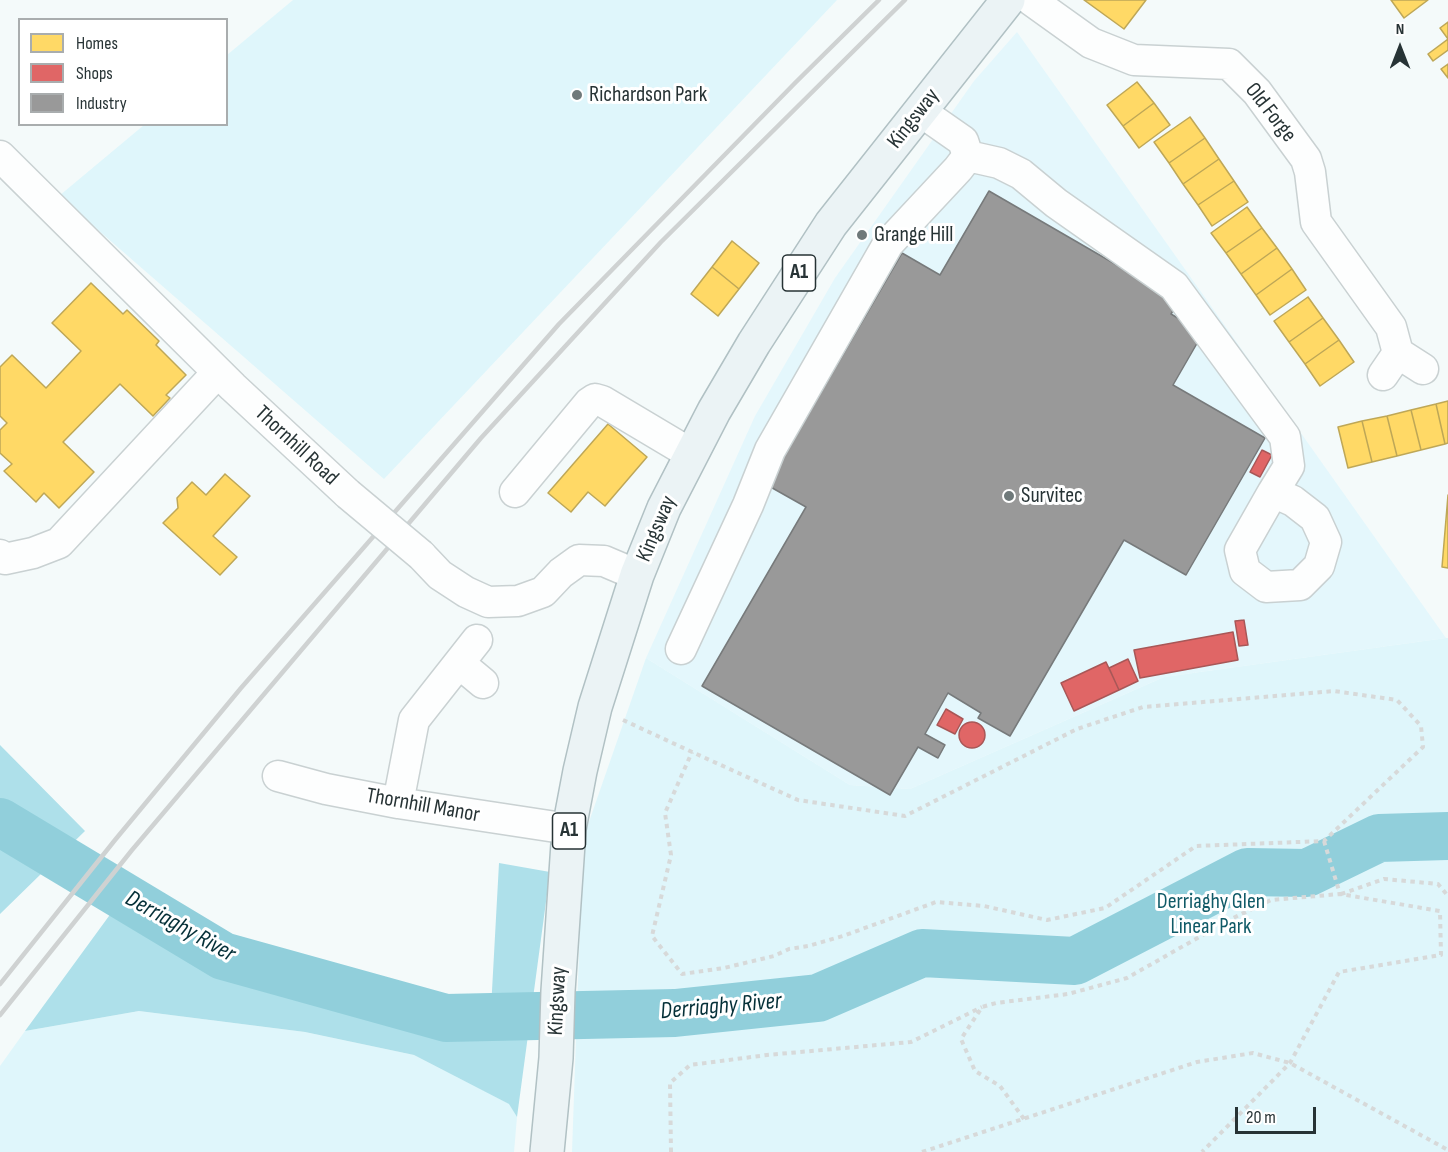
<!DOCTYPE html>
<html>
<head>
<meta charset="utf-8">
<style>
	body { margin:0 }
	#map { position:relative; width:1448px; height:1152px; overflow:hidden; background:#f4fafa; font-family:"Sofia Sans Condensed",sans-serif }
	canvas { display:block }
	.legend { position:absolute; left:18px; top:18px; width:210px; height:108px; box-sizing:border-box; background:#fff; border:2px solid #a9adae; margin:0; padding:8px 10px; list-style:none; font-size:18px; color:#273335 }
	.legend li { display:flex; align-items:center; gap:12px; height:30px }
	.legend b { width:30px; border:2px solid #a9adae }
	.north { position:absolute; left:1370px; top:18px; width:60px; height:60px; -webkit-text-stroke:4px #fff; paint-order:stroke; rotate:0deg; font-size:16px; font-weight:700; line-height:24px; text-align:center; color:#273335 }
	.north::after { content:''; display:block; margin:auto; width:21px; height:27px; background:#273335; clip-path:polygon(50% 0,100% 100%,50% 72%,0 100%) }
	.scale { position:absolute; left:1235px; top:1107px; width:81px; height:27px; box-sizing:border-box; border:3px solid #273335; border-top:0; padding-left:8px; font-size:18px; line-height:21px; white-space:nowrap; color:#273335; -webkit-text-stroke:4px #fff; paint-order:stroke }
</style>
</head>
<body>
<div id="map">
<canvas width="1448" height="1152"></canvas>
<ul class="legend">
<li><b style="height:16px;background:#ffd966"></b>Homes</li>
<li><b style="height:16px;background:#e06666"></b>Shops</li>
<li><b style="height:16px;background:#999"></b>Industry</li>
</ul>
<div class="north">N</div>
<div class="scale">20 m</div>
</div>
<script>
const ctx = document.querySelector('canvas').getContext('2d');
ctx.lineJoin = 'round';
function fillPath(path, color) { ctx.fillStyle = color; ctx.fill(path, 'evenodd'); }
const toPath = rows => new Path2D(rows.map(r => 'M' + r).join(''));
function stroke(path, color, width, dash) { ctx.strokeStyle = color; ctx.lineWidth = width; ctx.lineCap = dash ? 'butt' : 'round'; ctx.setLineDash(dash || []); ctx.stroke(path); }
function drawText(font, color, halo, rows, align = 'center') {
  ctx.font = font + ' "Sofia Sans Condensed",sans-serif'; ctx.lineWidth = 6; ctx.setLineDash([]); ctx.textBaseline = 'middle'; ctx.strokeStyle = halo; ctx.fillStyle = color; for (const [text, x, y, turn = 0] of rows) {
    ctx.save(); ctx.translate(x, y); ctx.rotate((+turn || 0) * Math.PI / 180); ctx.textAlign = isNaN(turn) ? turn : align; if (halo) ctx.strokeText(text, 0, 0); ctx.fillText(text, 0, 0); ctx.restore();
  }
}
fillPath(toPath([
	[1017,32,1446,638,1164,677,910,789,850,785,646,658,755,416,835,278,974,81]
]), '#e4f7fc');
fillPath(toPath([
	[293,0,837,0,384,479,59,196,144,125,226,124,227,55],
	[1446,638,1448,638,1448,1152,572,1152,583,839,646,658,850,785,910,789,1164,677],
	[139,1011,305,1032,414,1055,510,1104,517,1117,514,1152,0,1152,0,1066,25,1031]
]), '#dff6fb');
fillPath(toPath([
	[0,745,85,831,0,914],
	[499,863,550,872,517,1117,509,1104,414,1055,305,1032,139,1011,25,1031,136,879,205,921,261,954,401,1000,491,1009]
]), '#aee0ea');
const homes = toPath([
	[1084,0,1146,0,1124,29,1084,0],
	[1391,0,1428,0,1404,18,1391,0],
	[1448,22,1448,39,1440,28,1448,22],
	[1448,39,1448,50,1433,61,1428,54,1448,39],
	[1448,64,1448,78,1441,69,1448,64],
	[1137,82,1154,103,1123,126,1107,105,1137,82],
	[1154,103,1170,125,1139,148,1123,126,1154,103],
	[1190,117,1205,138,1169,163,1154,142,1190,117],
	[1205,138,1219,159,1183,184,1169,163,1205,138],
	[1219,159,1234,181,1198,205,1183,184,1219,159],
	[1234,181,1248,202,1212,226,1198,205,1234,181],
	[1247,207,1262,228,1226,253,1211,233,1247,207],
	[1262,228,1277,248,1241,274,1226,253,1262,228],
	[732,241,759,263,739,289,712,267,732,241],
	[1277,248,1292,269,1256,295,1241,274,1277,248],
	[712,267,739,289,718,316,691,294,712,267],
	[1292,269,1306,290,1270,315,1256,295,1292,269],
	[91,283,123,314,127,310,159,341,156,345,186,375,166,395,170,398,153,416,120,384,63,442,94,472,59,508,44,493,36,502,4,471,12,464,0,453,0,430,7,423,0,416,0,367,12,355,46,388,81,351,52,323,91,283],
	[1308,297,1323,318,1289,342,1274,321,1308,297],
	[1323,318,1339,340,1305,364,1289,342,1323,318],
	[1339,340,1354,362,1320,386,1305,364,1339,340],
	[1448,401,1448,443,1445,444,1436,404,1448,401],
	[1436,404,1445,444,1421,450,1411,410,1436,404],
	[1411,410,1421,450,1397,456,1387,416,1411,410],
	[1387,416,1397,456,1372,462,1362,421,1387,416],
	[1362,421,1372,462,1348,468,1338,427,1362,421],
	[608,424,647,457,605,506,588,492,571,512,548,493,608,424],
	[225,474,250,496,213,536,237,557,220,575,163,523,178,508,177,498,192,482,206,495,225,474],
	[1448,495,1448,568,1442,567,1448,495]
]);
fillPath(homes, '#ffd966');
stroke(homes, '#bea757', 1.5);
const shops = toPath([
	[1262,450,1272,455,1260,477,1250,472,1262,450],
	[1244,620,1248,645,1239,646,1235,621,1244,620],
	[1233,632,1238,660,1140,678,1134,650,1233,632],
	[1128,659,1138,681,1119,690,1109,668,1128,659],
	[1106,662,1119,690,1074,711,1061,683,1106,662],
	[946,709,963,719,955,734,937,725,946,709],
	'959 735a13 13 0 1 1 26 0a13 13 0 1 1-26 0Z'
]);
fillPath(shops, '#e06666');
stroke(shops, '#a85757', 1.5);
const industry = toPath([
	[989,191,1179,301,1171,314,1203,333,1173,385,1265,438,1186,575,1124,540,1010,736,978,718,981,713,948,693,925,734,945,745,938,758,918,747,890,795,702,686,806,507,767,485,902,253,940,275,989,191]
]);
fillPath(industry, '#999');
stroke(industry, '#777a7b', 1.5);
stroke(toPath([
	[0,822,223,956,446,1018,675,1013,818,998,922,953,1075,961,1247,872,1307,873,1379,838,1448,836]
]), '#91cfdb', 48);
const minor = toPath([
	[1031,0,1091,43,1134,60,1229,64,1257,92,1306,159,1310,172,1316,222,1391,327,1398,353,1383,375],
	[0,156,233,387,348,494],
	[968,156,999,163,1021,174,1056,203,1174,286,1285,437,1289,466,1273,492,1240,550,1245,571,1266,587,1300,585,1319,566,1326,542,1315,518,1293,501,1273,492],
	[1398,353,1423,369],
	[515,492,589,403,595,399,602,401,691,454],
	[0,555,5,559,33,553,59,543,218,372],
	[421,555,440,575,466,592,488,602,518,601,543,592,561,573,579,560,604,561,637,575],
	[681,649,748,505,770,450,888,244,958,169,968,156,963,141,920,111],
	[459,663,483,683],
	[278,776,326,789,398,803,569,829],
	[398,803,414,720,477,640]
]);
const major = toPath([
	[547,1152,556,1058,558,991,569,829,580,771,595,707,637,575,664,508,714,411,754,343,831,224,1008,0]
]);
stroke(minor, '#c9d1d2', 33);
stroke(major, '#b1c1c4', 36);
stroke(toPath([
	[623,720,692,752,798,800,905,816,1077,729,1143,707,1334,691,1397,700,1421,726,1423,747,1324,841,1196,846,1105,908,1047,920,984,906,936,902,843,936,808,946,789,949,774,956,724,968,682,974,652,936,671,855,665,813,692,752],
	[1324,841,1340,894],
	[1341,894,1384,879,1438,884,1448,896],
	[1024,1119,1000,1086,975,1071,961,1039,982,1007,996,1003,1068,994,1127,978,1231,919,1271,900,1340,894,1440,911,1441,955,1339,972,1290,1063,1202,1152],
	[671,1152,670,1083,690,1065,767,1055,911,1042,982,1007],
	[922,1152,1197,1062,1253,1053,1290,1063,1448,1150]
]), '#d7d9d9', 4, [4.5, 4.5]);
stroke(minor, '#fdfefe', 30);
stroke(major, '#ebf3f5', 33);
stroke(toPath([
	[0,984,115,840,241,688,559,324,796,82,879,0],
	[0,1015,132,850,481,438,661,242,905,0]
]), '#cfd2d2', 4.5);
const minorBridge = toPath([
	[348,494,421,555]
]);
stroke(minorBridge, '#c9d1d2', 33, []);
stroke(minorBridge, '#fdfefe', 30);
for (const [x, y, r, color] of [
	[577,95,6,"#6f797a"],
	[862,235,6,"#6f797a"],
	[1009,496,6,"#6f797a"]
]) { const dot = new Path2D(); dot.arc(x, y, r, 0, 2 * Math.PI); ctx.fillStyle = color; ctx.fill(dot); stroke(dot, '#fff', 2); }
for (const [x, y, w] of [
	[799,273,33],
	[569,831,33]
]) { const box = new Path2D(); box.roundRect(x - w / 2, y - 18, w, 36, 4.5); ctx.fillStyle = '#fff'; ctx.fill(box); stroke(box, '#273335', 1.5); }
drawText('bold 21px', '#273335', null, [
	["A1",799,273],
	["A1",569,831]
]);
drawText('22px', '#273335', '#fff', [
	["Richardson Park",589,95],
	["Grange Hill",874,235],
	["Survitec",1021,496]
], 'left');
drawText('22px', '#273335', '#fff', [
	["Old Forge",1270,113,52],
	["Kingsway",914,119,-52],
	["Thornhill Road",296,446,43],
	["Kingsway",657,529,-67],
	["Thornhill Manor",423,806,10],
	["Kingsway",558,1001,-87]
]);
drawText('22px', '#105a67', '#fff', [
	["Derriaghy Glen",1211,902],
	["Linear Park",1211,927]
]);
drawText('italic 24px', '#053038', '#fff', [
	["Derriaghy River",180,927,29],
	["Derriaghy River",721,1007,-5]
]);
</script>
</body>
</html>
